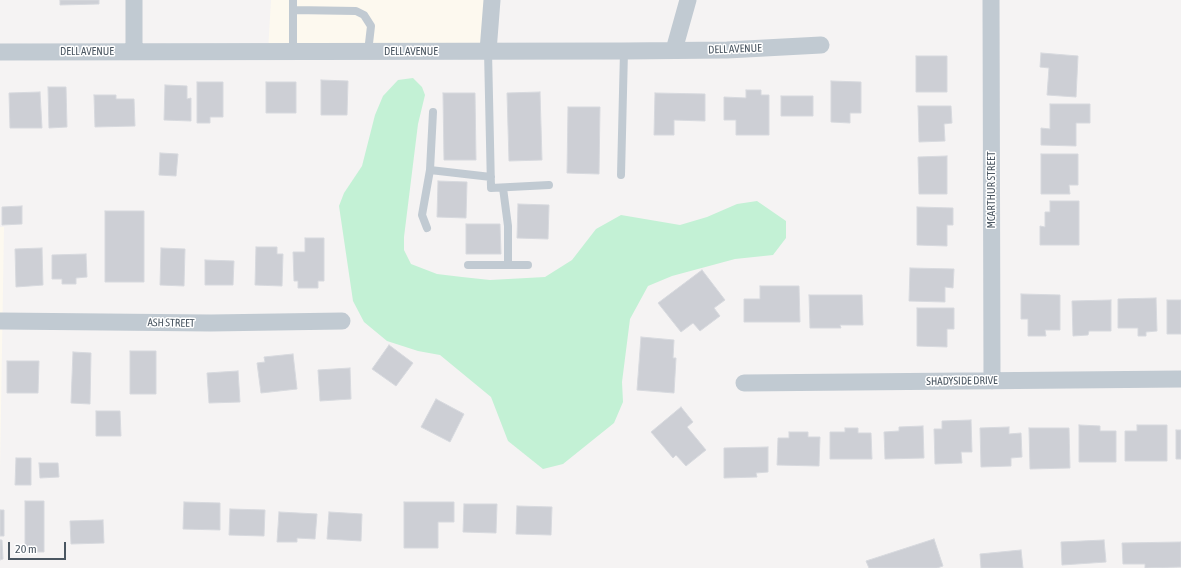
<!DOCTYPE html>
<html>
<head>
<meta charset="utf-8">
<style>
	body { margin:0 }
	#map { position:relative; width:1181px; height:568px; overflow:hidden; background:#f5f3f3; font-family:"Asap Condensed",sans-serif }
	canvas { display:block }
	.scale { position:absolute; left:8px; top:542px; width:58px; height:18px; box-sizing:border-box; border:2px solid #4a5661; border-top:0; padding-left:5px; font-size:12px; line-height:14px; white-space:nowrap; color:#4a5661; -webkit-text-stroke:3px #fff; paint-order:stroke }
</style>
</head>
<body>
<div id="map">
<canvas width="1181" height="568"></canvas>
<div class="scale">20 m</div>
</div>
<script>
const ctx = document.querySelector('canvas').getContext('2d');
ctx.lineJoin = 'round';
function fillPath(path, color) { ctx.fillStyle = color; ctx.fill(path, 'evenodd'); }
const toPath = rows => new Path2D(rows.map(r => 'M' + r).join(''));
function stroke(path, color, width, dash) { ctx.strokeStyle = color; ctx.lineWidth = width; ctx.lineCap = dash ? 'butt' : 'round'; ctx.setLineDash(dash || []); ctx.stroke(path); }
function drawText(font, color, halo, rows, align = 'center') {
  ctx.font = font + ' "Asap Condensed",sans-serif'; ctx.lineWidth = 3; ctx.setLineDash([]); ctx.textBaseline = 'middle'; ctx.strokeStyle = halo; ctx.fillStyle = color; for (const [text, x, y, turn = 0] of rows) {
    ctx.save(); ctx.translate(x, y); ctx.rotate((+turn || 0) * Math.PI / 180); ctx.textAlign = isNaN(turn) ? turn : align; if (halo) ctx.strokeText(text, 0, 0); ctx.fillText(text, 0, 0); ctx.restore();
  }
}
fillPath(toPath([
	[271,0,492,0,488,51,268,52],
	[0,227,4,227,0,470]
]), '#fdf9ef');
fillPath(toPath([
	[413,78,422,87,425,95,418,124,404,237,404,250,411,264,437,274,462,277,490,280,545,277,572,260,596,229,621,215,680,225,707,217,737,204,757,201,786,221,786,238,773,255,735,259,672,276,648,286,630,319,622,382,623,402,614,423,563,464,543,469,508,441,491,397,440,355,418,351,387,341,364,322,353,301,339,206,344,193,362,166,375,115,383,96,398,80]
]), '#c3f1d5');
const building = toPath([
	[60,0,99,0,99,4,60,5,60,0],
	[1041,53,1078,56,1076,97,1047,95,1049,68,1040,67,1041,53],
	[916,56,947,56,947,92,916,92,916,56],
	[321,80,348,81,347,115,321,115,321,80],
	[831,81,861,82,861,113,850,113,850,123,831,122,831,81],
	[197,82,223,82,223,117,210,117,210,123,197,123,197,82],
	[266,82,296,82,296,113,266,113,266,82],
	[165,85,187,86,187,99,191,98,191,121,164,120,165,85],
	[48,87,66,87,67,127,49,128,48,87],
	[746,90,761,90,761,95,769,95,769,135,736,135,736,120,724,120,724,97,746,98,746,90],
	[40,92,42,128,10,128,9,93,40,92],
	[540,92,542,160,509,161,507,93,540,92],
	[443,93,475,93,476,160,444,160,443,93],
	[655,93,705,94,705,121,674,120,674,135,654,135,655,93],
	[94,95,116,95,116,99,134,99,135,126,95,127,94,95],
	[781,96,813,96,813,116,781,116,781,96],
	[1050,104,1090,104,1090,123,1076,123,1076,146,1041,145,1041,128,1050,129,1050,104],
	[918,106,951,106,952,123,944,124,945,141,919,142,918,106],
	[568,107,600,107,599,174,567,173,568,107],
	[160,153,178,154,176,176,159,175,160,153],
	[1041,154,1078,154,1078,185,1069,185,1070,194,1041,194,1041,154],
	[947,156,947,194,919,194,918,157,947,156],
	[438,181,467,182,466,218,437,217,438,181],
	[1050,201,1079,201,1079,245,1040,245,1040,226,1045,227,1045,212,1050,212,1050,201],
	[518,204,549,205,548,239,517,238,518,204],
	[22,206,22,224,2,225,2,207,22,206],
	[917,207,953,208,953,225,947,225,947,246,917,245,917,207],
	[105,211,144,211,144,282,105,282,105,211],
	[466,224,500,224,501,254,466,254,466,224],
	[305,238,324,238,324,281,318,281,318,288,298,288,298,281,294,281,293,252,305,252,305,238],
	[256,247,277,247,277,254,283,254,282,286,255,285,256,247],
	[42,248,43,285,16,287,15,249,42,248],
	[161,248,185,249,184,286,160,285,161,248],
	[86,254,87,277,76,278,76,284,62,284,62,279,52,279,52,255,86,254],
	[205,260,234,261,233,285,205,285,205,260],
	[910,268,954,269,953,288,945,287,945,302,909,301,910,268],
	[702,270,725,300,714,308,720,316,700,331,693,323,681,332,658,303,702,270],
	[760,286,799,286,800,322,744,322,744,299,760,299,760,286],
	[1021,294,1060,295,1060,330,1045,330,1046,336,1028,336,1028,319,1021,319,1021,294],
	[809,295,862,295,863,325,840,325,841,328,810,328,809,295],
	[1156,298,1157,331,1146,332,1146,336,1138,336,1138,328,1118,328,1118,299,1156,298],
	[1111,300,1111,331,1089,331,1088,335,1073,336,1072,301,1111,300],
	[1167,300,1181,300,1181,334,1167,334,1167,300],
	[917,308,954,308,954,329,947,329,947,347,917,346,917,308],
	[641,337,674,340,673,358,676,358,674,393,637,390,641,337],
	[389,345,413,363,396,386,372,369,389,345],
	[130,351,156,351,156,394,130,394,130,351],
	[73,352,91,353,90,404,71,403,73,352],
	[293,354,297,389,261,393,257,363,265,362,264,357,293,354],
	[7,361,39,361,38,393,7,393,7,361],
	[350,368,351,399,320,401,318,370,350,368],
	[238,371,240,402,209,403,207,373,238,371],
	[436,399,464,414,450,442,421,427,436,399],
	[681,407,693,422,687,427,706,450,686,466,676,455,673,458,651,432,681,407],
	[96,411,120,411,121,436,96,436,96,411],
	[971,420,972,452,961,452,962,463,935,464,934,429,942,429,942,421,971,420],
	[1079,425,1100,426,1100,431,1116,431,1116,462,1079,462,1079,425],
	[1137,425,1167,425,1167,461,1125,461,1125,431,1137,431,1137,425],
	[923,426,924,458,885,459,884,432,899,431,899,427,923,426],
	[1009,427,1009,434,1021,433,1022,457,1011,458,1011,466,981,467,980,428,1009,427],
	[845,428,858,428,858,433,871,433,872,459,830,459,830,432,845,432,845,428],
	[1029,428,1069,428,1070,468,1030,469,1029,428],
	[1176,430,1181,430,1181,459,1176,459,1176,430],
	[789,432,808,432,808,437,820,437,819,466,777,465,778,438,789,438,789,432],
	[768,447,768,472,756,473,757,477,724,478,724,448,768,447],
	[16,458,31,458,31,485,15,485,16,458],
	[39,463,58,463,59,477,40,478,39,463],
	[25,501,44,501,44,552,25,552,25,501],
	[184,502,220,503,220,530,183,529,184,502],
	[404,502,454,502,454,522,438,522,438,548,404,548,404,502],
	[464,504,497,504,496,533,463,532,464,504],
	[517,506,552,507,551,535,516,534,517,506],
	[230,509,265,510,264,536,229,535,230,509],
	[0,510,4,510,4,536,0,536,0,510],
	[279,512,317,514,315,539,297,538,297,542,277,542,279,512],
	[329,512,362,514,361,541,327,539,329,512],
	[103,520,104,543,71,544,70,521,103,520],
	[934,539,943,566,937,568,869,568,866,561,934,539],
	[0,540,2,540,3,559,0,560,0,540],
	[1104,540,1106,562,1062,565,1061,542,1104,540],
	[1181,542,1181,567,1145,568,1145,564,1123,564,1122,543,1181,542],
	[1021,550,1023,568,981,568,980,554,1021,550]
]);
fillPath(building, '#cdcfd5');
stroke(building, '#d7d9de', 1);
stroke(toPath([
	[293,10,356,11,364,15,371,26,368,52],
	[488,51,491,188,549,185],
	[293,52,293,0],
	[430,170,491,177],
	[621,175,624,51],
	[503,188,508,226,508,264],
	[427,228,422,215,430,170,433,112],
	[468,265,528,265]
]), '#c1cad2', 8);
stroke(toPath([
	[134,0,134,52],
	[991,0,992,381],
	[674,50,688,0],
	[488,51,492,0],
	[0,52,624,51,727,50,821,45],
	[0,321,211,323,342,321],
	[744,383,1181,379]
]), '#c1cad2', 17);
drawText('11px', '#4a5661', '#fff', [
	["DELL AVENUE",735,49,-2],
	["DELL AVENUE",87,52],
	["DELL AVENUE",411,52],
	["MCARTHUR STREET",992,190,-90],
	["ASH STREET",171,323,1],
	["SHADYSIDE DRIVE",962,381,-1]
]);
</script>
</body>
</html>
